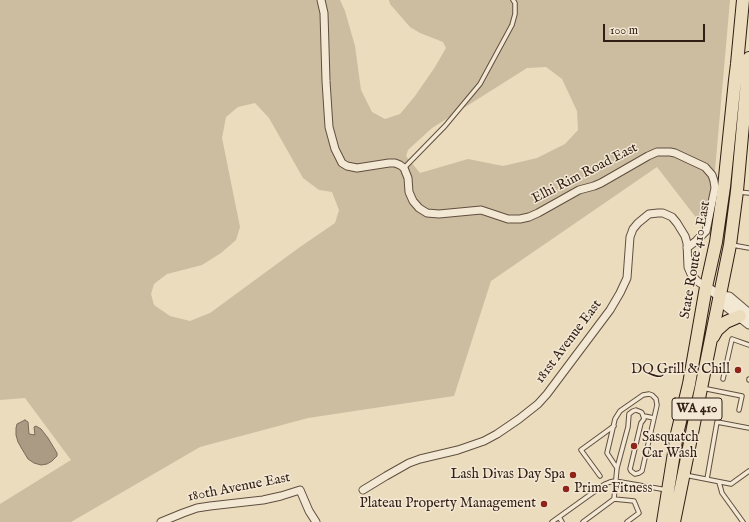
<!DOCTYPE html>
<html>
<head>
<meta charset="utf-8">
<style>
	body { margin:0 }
	#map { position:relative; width:749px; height:522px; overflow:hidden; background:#ebdcbd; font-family:"IM FELL English",serif }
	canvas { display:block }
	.scale { position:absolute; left:603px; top:24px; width:102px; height:18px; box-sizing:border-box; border:2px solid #321e15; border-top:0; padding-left:5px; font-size:12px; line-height:14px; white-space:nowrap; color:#321e15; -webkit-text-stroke:3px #f2e8d4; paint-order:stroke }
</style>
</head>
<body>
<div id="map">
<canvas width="749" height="522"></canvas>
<div class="scale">100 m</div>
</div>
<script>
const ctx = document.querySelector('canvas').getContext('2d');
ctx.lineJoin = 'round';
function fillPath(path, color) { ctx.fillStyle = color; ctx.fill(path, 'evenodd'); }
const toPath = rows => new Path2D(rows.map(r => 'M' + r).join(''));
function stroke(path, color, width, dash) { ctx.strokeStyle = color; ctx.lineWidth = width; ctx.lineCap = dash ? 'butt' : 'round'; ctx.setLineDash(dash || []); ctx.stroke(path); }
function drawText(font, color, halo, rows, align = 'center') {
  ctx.font = font + ' "IM FELL English",serif'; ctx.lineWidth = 3; ctx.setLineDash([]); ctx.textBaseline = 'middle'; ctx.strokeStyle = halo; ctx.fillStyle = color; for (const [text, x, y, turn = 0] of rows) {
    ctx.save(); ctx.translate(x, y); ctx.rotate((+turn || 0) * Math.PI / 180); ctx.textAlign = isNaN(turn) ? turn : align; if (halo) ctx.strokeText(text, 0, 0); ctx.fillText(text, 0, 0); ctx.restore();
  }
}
fillPath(toPath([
	[0,0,340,0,345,11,355,46,361,90,372,112,385,119,400,114,415,96,435,67,446,48,443,42,420,33,410,27,390,4,389,0,730,0,715,170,711,237,657,167,491,281,454,396,308,418,200,447,71,522,0,522,0,504,71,460,25,398,0,400],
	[546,67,562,79,577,111,578,130,565,144,537,158,503,166,468,159,420,173,406,156,408,150,432,128,527,68],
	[255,103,269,118,303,178,319,190,332,192,339,210,335,223,300,247,210,313,190,321,170,316,154,305,151,294,154,284,167,274,202,265,221,253,236,240,240,227,222,138,226,117,238,107]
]), '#ccbca0');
const water = toPath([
	[25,420,28,422,29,434,35,435,34,427,36,426,41,429,48,438,57,453,57,456,52,461,47,464,41,465,34,463,28,459,22,449,18,442,16,435,16,428,17,424,25,420]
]);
fillPath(water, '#ac9b84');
stroke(water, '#7b6958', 1);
const service = toPath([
	[404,168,445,126,480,84,512,25,515,14,515,3,513,0],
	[738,192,749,193],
	[732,245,749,248],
	[723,379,732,339,749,345],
	[749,379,749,380],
	[702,388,742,396,739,410],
	[644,416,654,418],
	[685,475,731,484,749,471],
	[600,476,581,450,614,426],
	[707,479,717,422,749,428],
	[719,482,722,493,743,522],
	[614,499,617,468,628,427,629,414,633,411,636,410,641,412,642,413,644,419,641,423,630,469,631,471,635,474,639,473,642,471,657,405,656,399,652,395,649,394,643,395,620,411,615,419,607,453,617,468],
	[559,517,562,522],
	[552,522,605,484,610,482,615,481,667,490],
	[583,522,614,499,634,501,639,513,627,522]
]);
const minor = toPath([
	[321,0,324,13,326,81,329,127,335,149,342,163,347,166,357,168,389,163,395,163,400,165,404,168,408,178,409,192,413,201,419,208,427,213,439,214,481,210,508,219,520,219,529,217,538,213,579,190,594,186,601,183,648,156,657,152,670,152,675,153,705,167,712,175,714,181,715,188,706,231,696,241,687,248],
	[363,490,386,476,409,463,420,459,458,450,484,441,497,434,519,419,538,404,547,394,610,310,620,293,627,278,630,237,633,229,638,223,649,214,658,213,663,213,672,217,677,223,685,236,687,243,688,267,691,274,697,281,706,287],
	[161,522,183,513,197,508,210,506,263,500,281,496,300,490,309,511,316,522]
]);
const tertiary = toPath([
	[706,287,720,296,725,305,749,324],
	[720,296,729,297,749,314]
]);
const trunk = toPath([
	[713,337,717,330,726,322,740,316],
	[663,522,677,434,689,384,706,287,716,242,724,187,735,80,737,64,743,0],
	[674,522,730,245,737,191,749,58]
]);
stroke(service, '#604e3f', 5.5);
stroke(minor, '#604e3f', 9);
stroke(tertiary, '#604e3f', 11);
stroke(trunk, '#321e15', 14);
stroke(service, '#f2e8d4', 3.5);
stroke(minor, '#f2e8d4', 7);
stroke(tertiary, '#f2e8d4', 9);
stroke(trunk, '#ebdcbd', 12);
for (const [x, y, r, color] of [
	[738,370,4,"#8f2418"],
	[634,446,4,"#8f2418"],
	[573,475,4,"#8f2418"],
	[566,489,4,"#8f2418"],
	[544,504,4,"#8f2418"]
]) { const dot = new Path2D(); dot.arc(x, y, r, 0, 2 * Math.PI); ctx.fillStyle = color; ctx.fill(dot); stroke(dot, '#f2e8d4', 1.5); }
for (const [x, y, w] of [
	[697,409,50]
]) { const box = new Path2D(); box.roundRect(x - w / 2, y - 11, w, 22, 3); ctx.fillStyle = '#f2e8d4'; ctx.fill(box); stroke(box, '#321e15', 1); }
drawText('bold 13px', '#321e15', null, [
	["WA 410",697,409]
]);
drawText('14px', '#321e15', '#f2e8d4', [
	["Elhi Rim Road East",585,174,-27],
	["State Route 410 East",696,260,-80],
	["181st Avenue East",569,342,-53],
	["180th Avenue East",239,488,-11]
]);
drawText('14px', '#321e15', '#f2e8d4', [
	["DQ Grill & Chill",730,370],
	["Sasquatch",642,438,"left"],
	["Car Wash",642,454,"left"],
	["Lash Divas Day Spa",565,475],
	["Prime Fitness",574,489,"left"],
	["Plateau Property Management",536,504]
], 'right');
</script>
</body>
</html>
